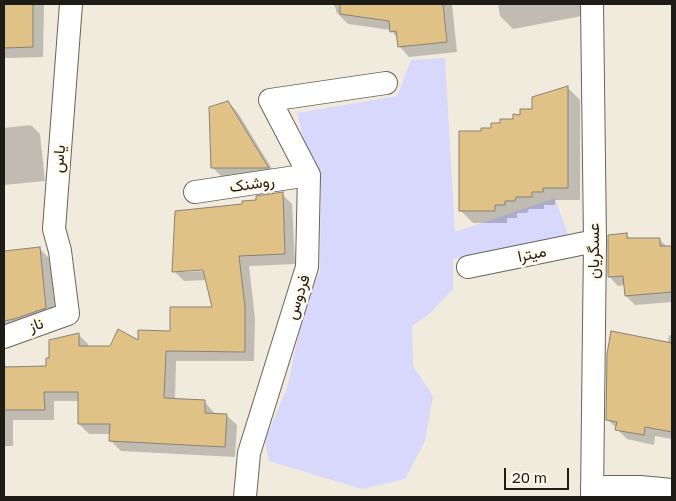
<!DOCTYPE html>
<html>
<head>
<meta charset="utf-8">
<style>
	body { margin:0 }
	#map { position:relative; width:676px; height:501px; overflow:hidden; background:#f1ebde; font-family:"Golos Text",sans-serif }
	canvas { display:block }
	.frame { position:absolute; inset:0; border:5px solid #1e1c17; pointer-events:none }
	.scale { position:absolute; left:504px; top:468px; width:65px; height:22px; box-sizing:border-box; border:2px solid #1e1c17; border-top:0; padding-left:6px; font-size:15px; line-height:18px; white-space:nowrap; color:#1e1c17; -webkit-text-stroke:4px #fff8eb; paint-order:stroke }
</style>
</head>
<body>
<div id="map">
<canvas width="676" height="501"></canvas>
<div class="frame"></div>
<div class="scale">20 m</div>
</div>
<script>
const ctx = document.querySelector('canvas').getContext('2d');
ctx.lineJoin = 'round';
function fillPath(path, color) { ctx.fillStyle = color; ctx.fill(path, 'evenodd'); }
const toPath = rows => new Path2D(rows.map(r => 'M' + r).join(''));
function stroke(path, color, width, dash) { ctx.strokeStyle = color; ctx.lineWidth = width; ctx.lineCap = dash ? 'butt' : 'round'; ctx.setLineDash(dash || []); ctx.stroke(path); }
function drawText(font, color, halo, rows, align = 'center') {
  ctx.font = font + ' "Golos Text",Vazirmatn,sans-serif'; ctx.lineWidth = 5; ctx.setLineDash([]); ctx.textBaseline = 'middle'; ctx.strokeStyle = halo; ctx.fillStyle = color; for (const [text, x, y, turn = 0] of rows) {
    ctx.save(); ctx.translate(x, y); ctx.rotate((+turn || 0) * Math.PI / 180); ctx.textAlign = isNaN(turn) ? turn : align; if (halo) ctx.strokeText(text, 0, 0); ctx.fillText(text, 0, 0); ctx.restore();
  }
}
fillPath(toPath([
	[445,58,455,232,555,198,569,238,453,259,453,289,428,315,412,326,413,366,433,396,425,441,405,479,362,489,269,461,265,440,287,388,305,306,320,271,321,189,308,155,297,113,397,96,411,60]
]), '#d8d7fc');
fillPath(toPath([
	[4,4,44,4,43,57,4,58],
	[334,4,452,4,457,52,409,57,399,46,398,39,391,30,348,24,337,13],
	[498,4,585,4,587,15,513,29,500,16],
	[568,88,580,100,580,200,555,200,555,205,544,205,544,209,529,209,527,213,517,213,517,218,507,218,507,223,473,223,460,210,482,133,514,120],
	[228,102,238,113,277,177,223,178,213,168],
	[31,125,40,134,45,181,4,185,4,128],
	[282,194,292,204,295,264,249,266,255,318,254,361,176,361,175,400,205,402,215,414,226,415,237,425,235,457,121,451,110,440,111,434,89,434,79,424,79,401,54,401,54,420,13,420,13,446,4,446,4,364,8,368,47,367,51,359,78,334,88,344,88,348,111,348,171,332,214,308,207,280,184,281,174,271,243,205],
	[210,268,210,271,183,272,183,270],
	[626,235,631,239,659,239,667,247,672,247,672,302,635,305,626,296,625,285,618,286,609,276],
	[40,249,50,259,56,318,4,334,4,253],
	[669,335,672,336,672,439,655,436,654,445,627,439,607,419,668,343]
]), '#0003');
const building = toPath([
	[4,4,33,4,33,47,4,48,4,4],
	[340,4,443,4,447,42,398,47,396,31,390,32,389,21,340,14,340,4],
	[568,86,568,188,543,188,543,192,532,192,532,197,516,197,515,201,505,201,505,205,495,205,495,211,459,211,459,131,481,131,481,128,491,128,491,123,500,123,500,119,513,119,513,114,520,115,520,109,532,109,532,97,568,86],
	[228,101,256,147,269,168,211,168,209,107,228,101],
	[283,192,285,254,239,256,245,307,245,352,166,351,164,398,205,400,205,413,227,414,225,447,109,441,110,424,78,424,78,392,44,392,45,410,4,410,4,367,46,366,46,358,49,358,49,340,79,333,79,346,110,346,118,329,138,340,138,330,170,331,170,307,212,307,203,270,172,272,175,211,242,204,242,201,256,200,256,196,283,192],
	[627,233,627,238,660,238,660,246,672,246,672,292,625,296,623,276,608,277,608,235,627,233],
	[40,247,46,308,14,319,4,321,4,251,40,247],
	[611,331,672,343,672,432,645,427,644,435,615,430,617,422,606,420,607,354,611,331]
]);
fillPath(building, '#e0c286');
stroke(building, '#878276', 1);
const street = toPath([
	[195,192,309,175],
	[468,267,595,241],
	[4,337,68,314,60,251,54,229,71,4],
	[592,487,640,487,672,490],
	[245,497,249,453,307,267,309,175,270,100,386,83],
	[592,497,595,241,592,4]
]);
stroke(street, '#696459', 24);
stroke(street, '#fff', 22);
drawText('16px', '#1e1c17', '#fff8eb', [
	["یاس",59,159,-86],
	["روشنک",252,184,-8],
	["عسگریان",594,251,-90],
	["میترا",532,254,-12],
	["فردوس",298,297,-72],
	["ناز",36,325,-20]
]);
</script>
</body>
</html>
